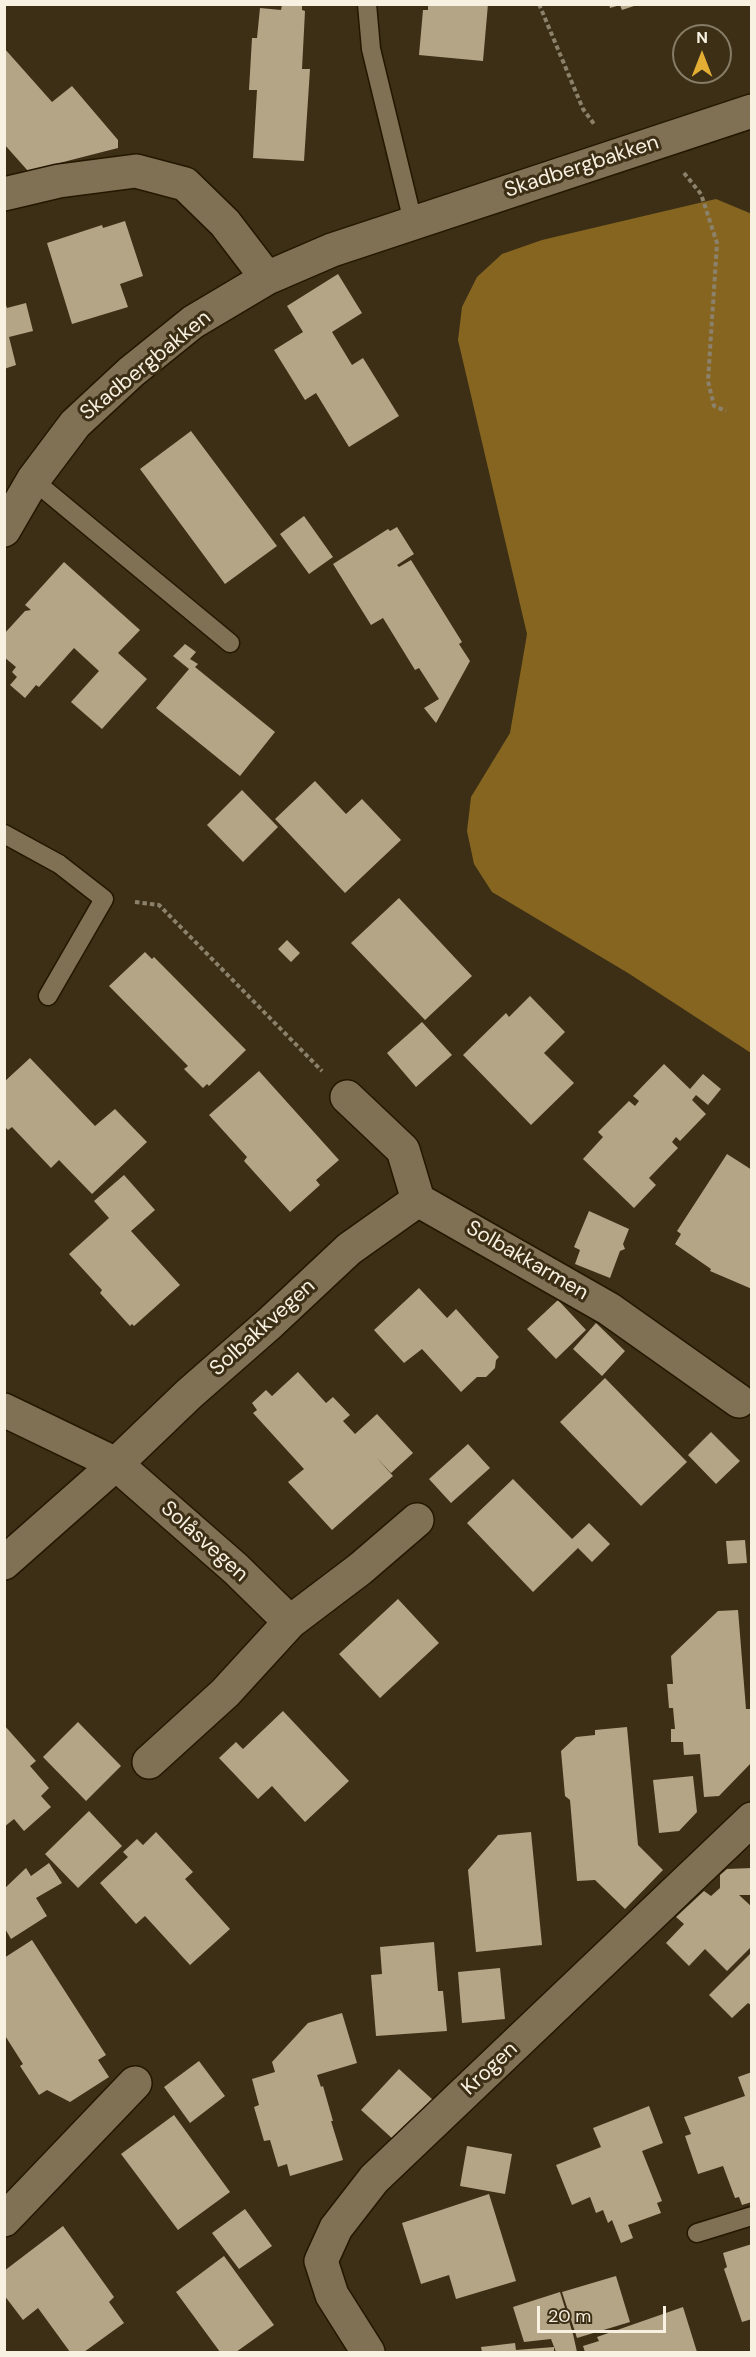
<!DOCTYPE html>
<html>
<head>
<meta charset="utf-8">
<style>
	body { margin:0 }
	#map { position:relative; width:756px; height:2357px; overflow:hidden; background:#3c2f15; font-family:"DM Sans",sans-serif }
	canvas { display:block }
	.frame { position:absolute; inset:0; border:6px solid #f8f0e0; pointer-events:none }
	.north { position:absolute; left:672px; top:24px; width:60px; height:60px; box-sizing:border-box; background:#3c2f15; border:2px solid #877c66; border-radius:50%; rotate:0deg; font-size:16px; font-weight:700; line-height:24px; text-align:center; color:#f8f0e0 }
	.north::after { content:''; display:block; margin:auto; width:21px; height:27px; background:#e4ae35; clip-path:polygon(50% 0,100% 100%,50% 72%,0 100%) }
	.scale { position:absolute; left:537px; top:2306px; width:129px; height:27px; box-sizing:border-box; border:3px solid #f8f0e0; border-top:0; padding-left:8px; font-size:18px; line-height:21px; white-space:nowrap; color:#f8f0e0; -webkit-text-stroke:4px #3c2f15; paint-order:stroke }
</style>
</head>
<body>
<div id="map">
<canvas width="756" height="2357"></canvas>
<div class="frame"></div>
<div class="north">N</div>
<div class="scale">20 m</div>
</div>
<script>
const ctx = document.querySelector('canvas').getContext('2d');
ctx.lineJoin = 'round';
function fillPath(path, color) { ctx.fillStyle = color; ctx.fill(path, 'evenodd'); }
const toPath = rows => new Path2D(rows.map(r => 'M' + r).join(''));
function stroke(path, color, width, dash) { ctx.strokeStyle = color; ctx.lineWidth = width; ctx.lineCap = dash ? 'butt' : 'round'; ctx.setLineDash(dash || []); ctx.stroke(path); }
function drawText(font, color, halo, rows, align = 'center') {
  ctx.font = font + ' "DM Sans",sans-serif'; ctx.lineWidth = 6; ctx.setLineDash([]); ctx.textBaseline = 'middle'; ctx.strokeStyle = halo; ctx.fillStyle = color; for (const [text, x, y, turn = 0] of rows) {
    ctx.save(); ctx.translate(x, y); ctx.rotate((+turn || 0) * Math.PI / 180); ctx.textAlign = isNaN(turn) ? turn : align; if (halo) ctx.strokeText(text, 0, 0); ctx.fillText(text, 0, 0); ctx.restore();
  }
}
fillPath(toPath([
	[716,199,752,214,751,1053,628,973,492,892,474,864,467,831,471,797,510,733,527,634,458,340,462,307,477,277,502,254,542,240]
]), '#856520');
fillPath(toPath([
	[428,4,488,4,483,61,419,55,423,10,428,10],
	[609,4,637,5,622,10,620,5,610,8],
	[282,5,302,5,302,10,305,11,302,69,310,69,304,161,253,158,257,90,249,90,252,38,257,38,260,8,281,10],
	[4,48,52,102,72,86,118,140,118,148,28,171,4,144],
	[125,221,143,276,120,284,128,307,72,324,47,243,102,225,103,228],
	[338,274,362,313,332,332,352,365,363,358,399,416,349,447,316,393,305,400,274,350,303,332,287,306],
	[4,300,7,308,26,303,33,331,9,337,16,365,4,369],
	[191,431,277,546,225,584,140,469],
	[304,516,333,557,309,574,280,534],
	[397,527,414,554,397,565,399,567,411,560,462,642,459,644,470,661,436,723,424,708,439,699,419,668,415,670,383,618,371,625,333,564,388,529,390,531],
	[64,562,140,630,118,653,147,679,102,729,71,702,99,671,74,648,39,687,36,685,25,698,10,685,17,677,12,672,16,667,4,657,4,634,25,611,31,610,25,605],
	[185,644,196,652,190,659,198,664,195,667,275,732,240,776,156,708,189,669,173,656],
	[315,781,346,814,362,799,401,840,345,893,275,819],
	[242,790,278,827,243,862,207,825],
	[399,898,472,976,425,1020,351,943],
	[287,940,300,953,291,962,278,949],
	[145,952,152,959,154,957,246,1050,209,1086,207,1084,203,1088,184,1069,188,1066,109,986],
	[530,996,565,1032,544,1053,574,1083,531,1125,463,1055,506,1013,509,1017],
	[422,1022,452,1055,416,1087,387,1053],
	[30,1058,95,1126,115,1109,147,1142,92,1194,59,1160,51,1168,12,1127,8,1130,4,1126,4,1082],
	[664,1064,690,1089,703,1074,721,1089,708,1105,696,1095,692,1100,706,1114,680,1141,676,1137,672,1142,678,1148,649,1178,656,1185,634,1208,583,1159,603,1137,598,1132,629,1101,635,1106,639,1101,633,1096],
	[259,1071,339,1160,316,1180,320,1185,290,1212,244,1161,247,1157,209,1115],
	[727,1154,752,1170,752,1289,710,1271,711,1269,675,1244,681,1234,677,1231],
	[124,1175,155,1210,131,1231,180,1285,134,1326,132,1324,130,1326,100,1293,102,1290,69,1254,109,1218,94,1201],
	[589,1211,629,1229,623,1244,625,1249,620,1251,610,1278,575,1264,580,1250,574,1247],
	[419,1288,447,1318,456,1309,499,1357,496,1360,495,1368,486,1377,477,1377,461,1392,422,1349,404,1363,374,1330],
	[558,1300,586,1330,556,1359,527,1329],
	[596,1323,625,1351,602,1376,573,1349],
	[298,1372,326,1403,333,1397,350,1415,343,1421,355,1434,377,1414,413,1453,391,1473,376,1457,393,1476,332,1530,288,1482,304,1469,253,1413,257,1410,252,1403,266,1390,272,1396],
	[605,1378,687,1462,641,1506,560,1422],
	[711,1432,740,1461,716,1484,688,1455],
	[468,1444,490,1468,451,1503,429,1479],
	[513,1479,572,1539,589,1523,610,1544,592,1562,578,1548,533,1592,467,1523],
	[745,1540,747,1563,728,1564,726,1541],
	[398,1599,439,1643,380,1698,339,1654],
	[738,1610,746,1709,751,1709,752,1762,719,1796,704,1797,700,1754,684,1755,683,1742,671,1742,671,1729,675,1729,673,1708,669,1708,667,1684,673,1684,671,1656,718,1611],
	[283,1711,349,1781,305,1822,272,1786,258,1799,219,1758,236,1742,243,1749],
	[78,1722,121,1766,86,1801,43,1757],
	[4,1725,36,1761,30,1766,49,1788,41,1796,51,1807,24,1831,14,1819,4,1827],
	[627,1727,638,1845,663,1870,625,1909,595,1880,577,1881,570,1800,565,1796,561,1751,576,1737,595,1735,595,1730],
	[693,1776,697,1812,679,1831,659,1833,653,1780],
	[89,1811,122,1846,78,1888,45,1854],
	[156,1832,193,1872,185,1879,230,1929,190,1965,145,1916,136,1924,100,1883,128,1857,123,1852,137,1839,143,1845],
	[531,1832,542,1945,476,1952,468,1870,498,1835],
	[49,1863,62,1883,36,1898,47,1916,11,1939,4,1927,4,1889,26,1868,31,1876],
	[752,1868,752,1895,739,1895,752,1907,752,1946,727,1971,705,1949,689,1966,666,1943,684,1924,676,1917,704,1891,711,1896,720,1888,720,1875,727,1869],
	[32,1940,106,2055,98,2060,109,2077,70,2102,47,2090,39,2095,20,2066,23,2064,4,2034,4,1958],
	[434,1942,438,1991,443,1991,447,2031,376,2036,371,1975,382,1974,380,1947],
	[752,1952,752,2006,748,2003,732,2018,709,1995],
	[500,1968,505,2019,462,2023,458,1972],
	[342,2013,357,2063,317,2075,321,2087,323,2086,333,2121,331,2121,343,2160,290,2176,287,2164,278,2167,270,2140,264,2141,254,2107,259,2105,252,2079,275,2072,272,2062,308,2023],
	[199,2061,225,2096,190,2123,164,2087],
	[399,2069,433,2100,395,2141,361,2110],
	[752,2072,752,2202,742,2205,739,2197,735,2198,723,2166,698,2174,685,2136,691,2134,684,2117,745,2096,738,2077],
	[649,2106,663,2143,642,2151,662,2201,657,2203,661,2213,628,2225,633,2238,621,2243,612,2220,608,2223,603,2210,596,2213,590,2197,572,2205,556,2165,601,2147,593,2128],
	[174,2115,230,2192,178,2230,121,2154],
	[467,2146,512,2154,505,2194,460,2186],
	[489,2194,516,2281,456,2299,449,2275,421,2284,402,2223],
	[245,2209,272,2246,239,2269,212,2233],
	[63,2226,114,2297,109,2302,124,2323,84,2352,70,2352,38,2308,23,2320,4,2295,4,2271],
	[752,2244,752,2319,742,2322,724,2269,727,2267,723,2253],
	[224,2256,274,2325,236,2352,220,2352,176,2292],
	[616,2276,630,2322,577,2338,562,2292],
	[560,2292,573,2334,577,2352,556,2352,551,2339,524,2342,513,2307],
	[683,2307,697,2352,585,2352,583,2346,599,2341,597,2337],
	[515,2343,516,2350,554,2347,554,2352,482,2352,481,2347]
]), '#b4a587');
const service = toPath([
	[367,4,371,49,413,222],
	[33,480,230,643],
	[4,834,59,864,104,899,48,996],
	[697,2233,752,2216]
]);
const minor = toPath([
	[4,194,59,181,136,171,185,184,225,223,267,278],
	[4,530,33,480,75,424,131,372,193,322,267,278,332,250,752,111],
	[347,1097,403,1150,418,1200,609,1309,739,1401],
	[4,1410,116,1464,236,1569,290,1622],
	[4,1563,116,1464,189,1394,270,1323,349,1249,418,1200],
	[149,1762,225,1693,290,1622,360,1569,417,1520],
	[4,2220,135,2083],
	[368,2352,332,2295,321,2261,336,2228,374,2179,752,1819]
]);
stroke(service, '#231700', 21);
stroke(minor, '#231700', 36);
stroke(toPath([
	[539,4,583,109,594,124],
	[684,173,701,194,717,243,708,381,714,406,726,411],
	[135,902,159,905,322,1071]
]), '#8c816b', 4, [4.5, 3]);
stroke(service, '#807155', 18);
stroke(minor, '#807155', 33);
drawText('21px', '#f8f0e0', '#3c2f15', [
	["Skadbergbakken",582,167,-18],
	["Skadbergbakken",146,366,-39],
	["Solbakkarmen",527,1261,30],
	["Solbakkvegen",263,1328,-42],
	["Solåsvegen",204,1542,42],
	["Krogen",490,2069,-43]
]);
</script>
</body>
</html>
